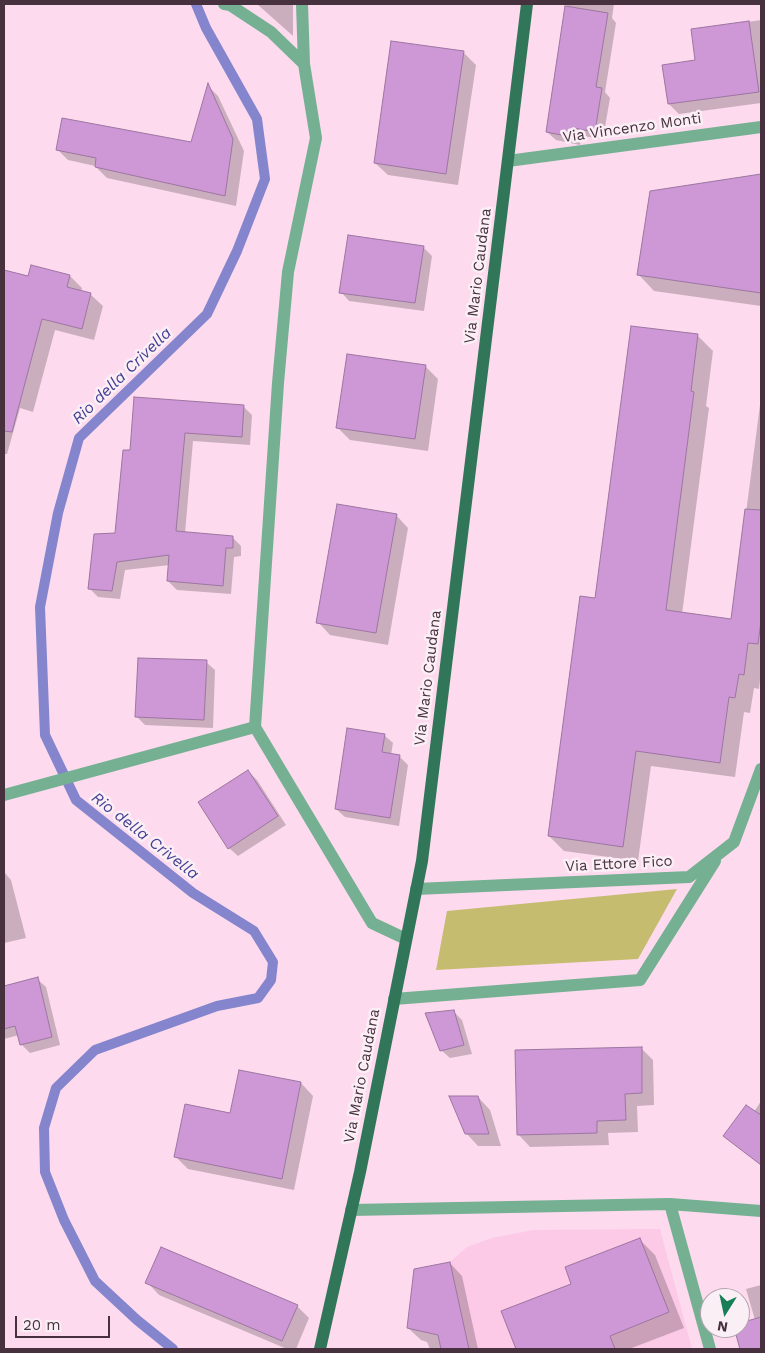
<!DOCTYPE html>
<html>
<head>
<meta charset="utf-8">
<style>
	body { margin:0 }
	#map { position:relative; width:765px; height:1353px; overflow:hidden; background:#fddaee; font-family:"Work Sans",sans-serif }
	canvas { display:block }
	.frame { position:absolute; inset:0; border:5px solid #47313e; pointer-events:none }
	.north { position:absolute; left:700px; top:1288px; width:50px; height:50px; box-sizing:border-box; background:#fbeff6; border:1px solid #b3a3ac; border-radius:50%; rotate:190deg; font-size:14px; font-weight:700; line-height:20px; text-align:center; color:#47313e }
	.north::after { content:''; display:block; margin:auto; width:18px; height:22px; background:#177e58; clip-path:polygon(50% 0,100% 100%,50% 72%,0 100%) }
	.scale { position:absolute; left:15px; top:1316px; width:95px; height:22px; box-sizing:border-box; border:2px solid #47313e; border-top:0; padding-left:6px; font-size:15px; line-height:18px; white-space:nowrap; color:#47313e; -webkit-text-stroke:4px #fbeff6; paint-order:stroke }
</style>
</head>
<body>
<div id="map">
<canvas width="765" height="1353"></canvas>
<div class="frame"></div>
<div class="north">N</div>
<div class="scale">20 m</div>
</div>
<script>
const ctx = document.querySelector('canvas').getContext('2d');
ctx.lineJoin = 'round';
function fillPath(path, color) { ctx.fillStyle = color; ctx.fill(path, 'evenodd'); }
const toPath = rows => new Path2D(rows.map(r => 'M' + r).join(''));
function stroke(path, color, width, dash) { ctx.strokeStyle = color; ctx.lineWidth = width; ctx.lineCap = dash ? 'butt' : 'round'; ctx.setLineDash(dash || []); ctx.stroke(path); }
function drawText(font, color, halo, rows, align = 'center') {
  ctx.font = font + ' "Work Sans",sans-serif'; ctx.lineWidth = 5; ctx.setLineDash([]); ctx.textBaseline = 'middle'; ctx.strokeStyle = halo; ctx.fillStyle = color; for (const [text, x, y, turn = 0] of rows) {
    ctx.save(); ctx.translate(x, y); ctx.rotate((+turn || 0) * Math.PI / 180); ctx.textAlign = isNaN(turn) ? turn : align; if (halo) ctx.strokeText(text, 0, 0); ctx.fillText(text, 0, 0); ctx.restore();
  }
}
fillPath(toPath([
	[660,1229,692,1349,469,1349,450,1262,467,1247,492,1238,534,1230]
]), '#fcc9e7');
fillPath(toPath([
	[677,889,638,959,436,970,447,911]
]), '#c5bc6f');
fillPath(toPath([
	[257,4,293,4,293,36],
	[567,4,614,4,612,18,616,23,605,92,610,98,603,139,582,136,580,145,556,140,547,132],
	[761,20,761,103,679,114,669,104,697,61,692,30],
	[463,52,476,65,458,185,388,175,375,163],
	[208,86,218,96,244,151,236,206,107,178,95,166,68,160,57,149,192,143],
	[761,175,761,306,654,291,639,275,651,192],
	[423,247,432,256,424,311,349,301,341,292],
	[4,271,29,277,70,276,82,288,81,292,90,294,103,306,94,340,55,330,33,412,20,408,7,454,4,454],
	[698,336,713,351,706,406,709,408,682,614,732,621,761,397,761,670,759,689,754,688,750,713,744,712,735,777,651,766,638,861,564,851,549,836,596,599],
	[425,366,438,379,428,451,350,440,337,427],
	[243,406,252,415,250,445,193,441,185,533,233,538,241,546,241,556,234,557,231,594,177,590,168,581,170,565,125,570,120,599,98,597,90,589,116,534,131,452],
	[396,515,408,528,388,645,330,635,318,622],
	[206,662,215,670,213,728,145,725,137,717],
	[384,735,393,743,391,755,399,756,408,765,399,826,345,817,336,809],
	[248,771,257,780,286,825,238,856,229,848],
	[4,872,11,880,26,938,4,943],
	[37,979,46,987,60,1045,30,1053,21,1044,19,1035,4,1039,4,987],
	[453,1011,462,1020,472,1054,450,1058,441,1050],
	[641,1048,653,1060,654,1105,637,1106,638,1132,608,1133,609,1145,530,1147,518,1134],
	[301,1083,313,1096,294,1190,188,1169,176,1157,231,1115],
	[478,1097,490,1110,501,1146,478,1146,466,1133],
	[761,1101,761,1165,725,1136,754,1112],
	[639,1239,655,1255,684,1328,629,1349,518,1349,503,1312,573,1285],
	[450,1263,462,1276,478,1349,430,1349,427,1342,421,1340,408,1328],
	[147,1282,297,1306,309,1318,296,1349,287,1349,159,1295],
	[761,1285,761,1349,741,1349,735,1328,740,1328,740,1324,755,1320,746,1289]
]), '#0003');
stroke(toPath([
	[173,1349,137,1320,95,1281,64,1220,45,1172,44,1128,56,1088,95,1050,217,1006,258,998,271,980,273,962,254,931,193,893,76,800,45,735,40,607,58,513,79,438,207,314,237,251,265,179,257,119,206,28,196,4]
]), '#8485cd', 10);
const building = toPath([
	[565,6,608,13,596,87,602,88,595,132,574,128,572,137,546,132,565,6],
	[749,21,759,92,668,104,662,65,695,60,691,29,749,21],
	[391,41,464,51,446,174,374,163,391,41],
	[208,83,233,139,225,196,95,167,96,158,56,150,62,118,191,142,208,83],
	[761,174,761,293,637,275,650,191,761,174],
	[348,235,424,246,415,303,339,293,348,235],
	[31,265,70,275,67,287,91,293,82,329,42,319,12,432,4,431,4,270,28,276,31,265],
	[631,326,698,334,691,391,694,392,666,610,731,619,745,509,761,510,761,621,758,644,748,643,744,675,739,674,735,698,729,697,720,763,636,751,623,847,548,836,580,596,595,598,631,326],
	[347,354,426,365,415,439,336,428,347,354],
	[134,397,244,405,242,437,185,433,176,531,233,536,233,548,226,548,223,586,167,581,169,555,117,562,112,591,88,589,94,534,115,533,123,450,130,450,134,397],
	[337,504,397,514,376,633,316,623,337,504],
	[138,658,207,660,204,720,135,717,138,658],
	[347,728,385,734,382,752,400,755,390,818,335,809,347,728],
	[248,770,278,816,228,849,198,802,248,770],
	[38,977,52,1037,20,1045,15,1026,4,1029,4,986,38,977],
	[454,1010,464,1045,440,1051,425,1013,454,1010],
	[642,1047,642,1093,625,1094,626,1120,597,1121,597,1133,517,1135,515,1050,642,1047],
	[239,1070,301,1082,282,1179,174,1157,185,1104,230,1113,239,1070],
	[449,1096,478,1096,489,1134,465,1134,449,1096],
	[746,1105,761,1115,761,1165,723,1136,746,1105],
	[640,1238,669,1312,610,1336,615,1349,516,1349,501,1311,571,1284,565,1267,640,1238],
	[161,1247,298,1305,282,1341,145,1283,161,1247],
	[450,1262,469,1349,441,1349,438,1335,407,1328,414,1269,450,1262],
	[761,1317,761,1349,740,1349,734,1328,740,1328,740,1323,761,1317]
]);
fillPath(building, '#ce97d6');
stroke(building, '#9c75a1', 1);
stroke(toPath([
	[224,4,230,5,271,32,304,64],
	[302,4,304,64,316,138,288,272,278,383,255,727,372,923,406,939],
	[508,161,761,127],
	[4,795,255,727],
	[416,889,689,877,734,842,761,769],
	[394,999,640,980,715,861],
	[670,1204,761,1211],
	[351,1210,670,1204,710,1349]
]), '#75b093', 12);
stroke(toPath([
	[320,1349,360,1172,422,861,527,4]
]), '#327659', 12);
drawText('15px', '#47313e', '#fbeff6', [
	["Via Vincenzo Monti",632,128,-8],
	["Via Mario Caudana",478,276,-83],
	["Via Mario Caudana",428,678,-83],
	["Via Ettore Fico",619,864,-3],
	["Via Mario Caudana",362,1076,-79]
]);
drawText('italic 16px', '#453e94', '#fbeff6', [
	["Rio della Crivella",122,376,-44],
	["Rio della Crivella",145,836,38]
]);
</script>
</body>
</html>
